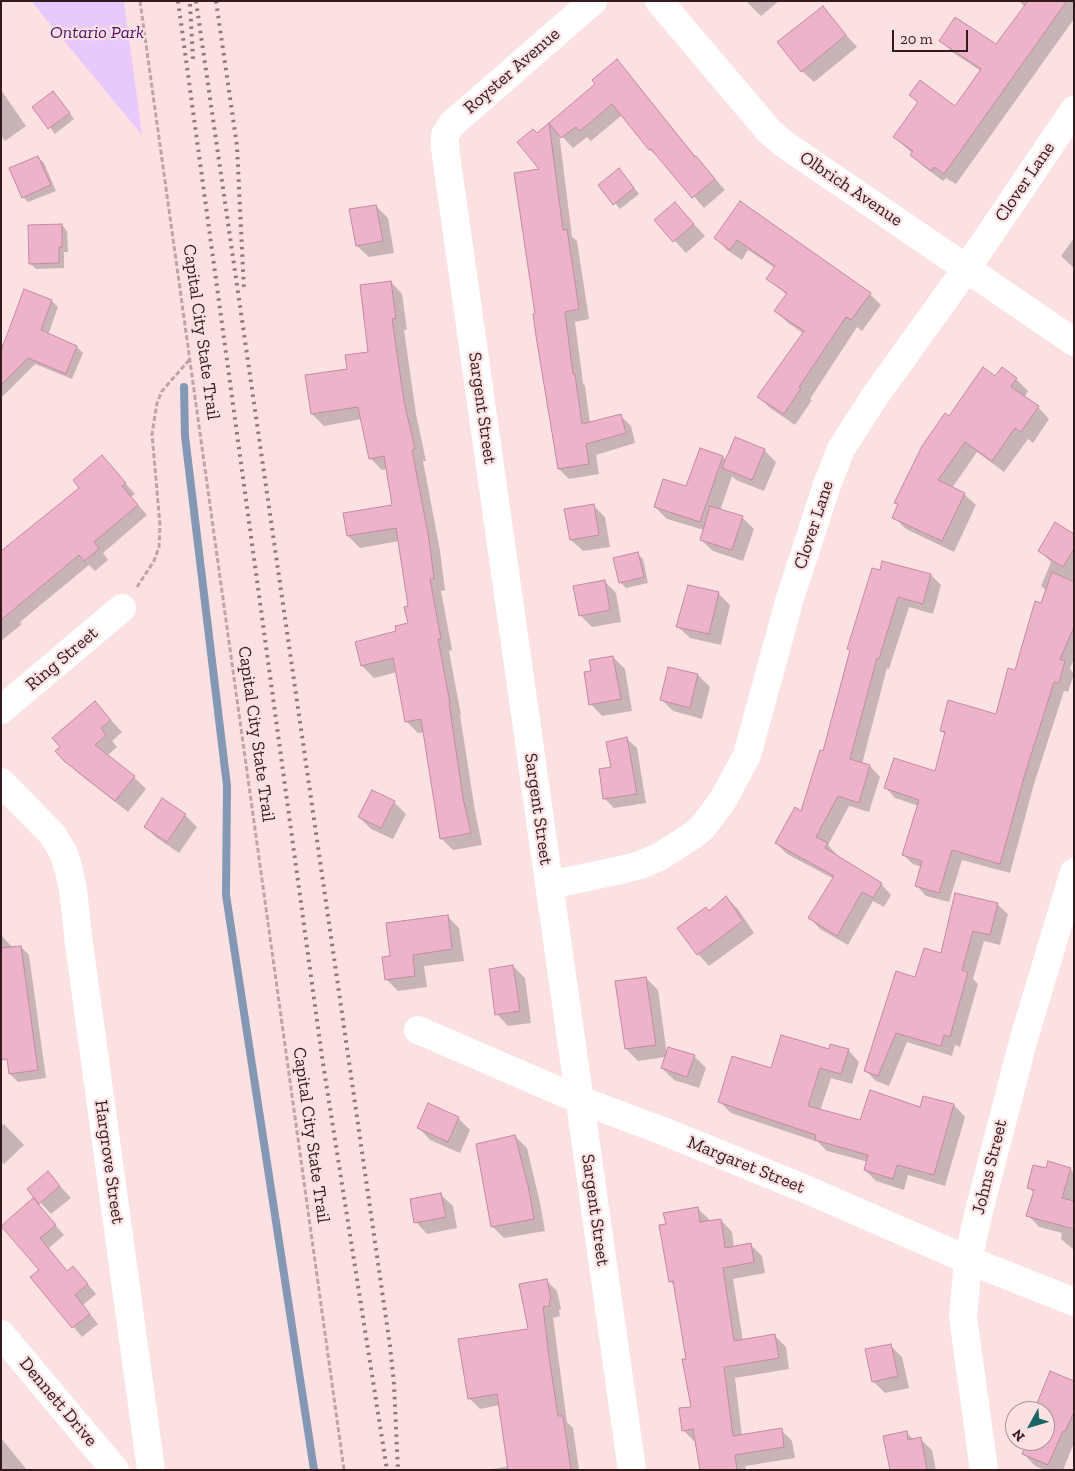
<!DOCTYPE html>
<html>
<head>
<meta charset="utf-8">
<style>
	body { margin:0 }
	#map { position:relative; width:1075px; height:1471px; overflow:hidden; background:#fce1e3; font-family:"Zilla Slab",serif }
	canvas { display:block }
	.frame { position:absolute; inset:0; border:2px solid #321a1d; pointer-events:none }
	.north { position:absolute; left:1005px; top:1401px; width:50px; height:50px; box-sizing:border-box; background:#fce1e3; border:1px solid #ab9194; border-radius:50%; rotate:231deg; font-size:14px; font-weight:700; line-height:20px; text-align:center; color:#321a1d }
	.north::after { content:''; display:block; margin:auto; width:18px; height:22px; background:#186664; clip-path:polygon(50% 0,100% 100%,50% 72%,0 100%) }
	.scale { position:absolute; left:892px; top:30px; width:76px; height:22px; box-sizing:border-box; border:2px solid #321a1d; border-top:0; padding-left:6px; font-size:15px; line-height:18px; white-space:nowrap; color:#321a1d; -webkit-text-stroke:4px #fce1e3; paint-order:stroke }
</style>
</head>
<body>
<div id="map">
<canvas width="1075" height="1471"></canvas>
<div class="frame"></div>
<div class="north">N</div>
<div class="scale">20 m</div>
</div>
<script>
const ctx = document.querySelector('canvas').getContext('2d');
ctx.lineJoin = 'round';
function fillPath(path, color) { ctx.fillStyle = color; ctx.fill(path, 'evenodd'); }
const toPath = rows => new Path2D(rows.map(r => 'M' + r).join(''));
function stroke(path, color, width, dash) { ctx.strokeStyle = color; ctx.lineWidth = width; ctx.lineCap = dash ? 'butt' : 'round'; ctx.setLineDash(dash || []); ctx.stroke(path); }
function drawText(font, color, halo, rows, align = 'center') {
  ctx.font = font + ' "Zilla Slab",serif'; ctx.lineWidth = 4.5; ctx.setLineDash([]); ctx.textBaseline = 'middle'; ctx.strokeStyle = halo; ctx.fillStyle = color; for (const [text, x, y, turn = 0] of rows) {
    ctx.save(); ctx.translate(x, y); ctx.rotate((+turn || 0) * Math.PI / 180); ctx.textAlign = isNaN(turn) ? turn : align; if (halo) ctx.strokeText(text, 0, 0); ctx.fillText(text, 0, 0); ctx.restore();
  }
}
fillPath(toPath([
	[31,1,124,1,142,135]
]), '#e9c9fd');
fillPath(toPath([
	[746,1,779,1,761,16],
	[1019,1,1074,1,1074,19,956,184,946,178,943,181,923,166,911,155,912,153,894,137,918,103,910,95,956,108,981,71,952,52,941,40,997,46,1025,7],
	[822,8,857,47,814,82,802,71],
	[627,72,696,157,725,190,704,208,662,160,650,150,622,115,591,141,587,137,573,148,559,133,572,237,577,241,589,319,575,322,583,383,585,386,590,423,620,415,631,426,635,443,596,455,599,474,569,479,559,469,541,170,537,134,549,124,553,128],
	[1,90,26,126,5,141,1,136],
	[59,98,74,119,55,134,34,107],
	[38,157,44,163,56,191,28,202,23,197],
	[624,175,639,194,620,209,600,185],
	[740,203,870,294,881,305,862,331,857,327,810,399,812,400,795,425,770,408,759,397,804,334,787,322,776,311,787,295,768,279,775,268,748,250,742,260,727,250,716,238],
	[675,204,705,236,686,253,656,220],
	[376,206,388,218,394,253,369,257,357,246],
	[62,225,67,231,68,252,64,252,64,268,36,269,30,263],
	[1074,238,1074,268,1061,256],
	[391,282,402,294,407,330,404,330,416,414,426,461,423,461,440,551,445,590,441,591,452,650,449,651,461,715,460,715,475,811,482,845,453,850,441,838,425,732,418,733,406,721,397,672,374,678,362,666,356,643,398,632,409,624,409,607,399,541,360,548,348,536,345,514,393,506,387,469,382,470,370,458,362,419,324,426,312,414,307,376,349,370,370,353],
	[52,301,58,307,48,335,77,347,83,353,72,379,35,364,1,398,1,346],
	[1002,369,1016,379,1028,391,1024,398,1038,407,1049,419,1033,443,1028,439,1004,472,977,452,952,488,964,494,976,505,954,552,906,529,894,517,899,506,896,502,949,418,995,378],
	[701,450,723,457,727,461,764,450,776,462,764,491,736,480,732,476,720,511,742,517,754,529,743,561,713,551,701,540,704,530,667,519,655,507,687,488],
	[102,457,135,494,131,497,147,515,103,553,108,560,95,571,89,565,20,622,22,624,1,641,1,564,81,488],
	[594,506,605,517,610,547,583,551,571,540],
	[1074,535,1074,659,1070,668,1074,674,1068,692,1064,691,1034,784,1010,873,962,860,949,902,926,896,917,886,922,867,913,864,903,855,919,806,895,798,886,788,936,772,946,735,941,731,997,716,1016,672,1047,591,1041,586,1051,562,1040,551],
	[638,554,643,559,648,583,626,588,620,582],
	[873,569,931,575,941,585,933,614,909,607,889,669,887,668,862,764,870,766,880,777,869,812,849,806,828,845,837,855,836,857,881,884,891,895,884,907,873,901,848,945,820,929,810,918,834,879,787,854,776,843,802,812,824,752],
	[604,581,616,593,621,622,592,627,580,615],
	[718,593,730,605,721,645,690,638,678,627],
	[613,657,625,669,632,711,602,716,591,704,592,672],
	[669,668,698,675,710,687,702,719,673,711,661,699],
	[95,703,122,732,112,741,117,747,107,756,134,777,146,789,128,812,78,773,65,760,62,747],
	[627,739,637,748,646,803,614,808,604,798,612,768],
	[394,802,406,814,393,839,371,829,359,817],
	[185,815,197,827,179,853,157,838,145,827],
	[726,897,738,909,754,933,709,966,698,954,706,908,710,912],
	[997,904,1008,914,1000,945,984,941,973,979,978,984,960,1047,955,1045,952,1056,907,1042,889,1086,876,1081,866,1071,916,979],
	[447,916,459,928,464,961,424,966,427,987,398,991,386,979,392,957],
	[1,935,13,948,21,947,29,955,46,1078,18,1082,10,1074,7,1056,1,1061],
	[513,966,525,978,531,1023,508,1026,497,1014],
	[646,978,658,990,667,1055,694,1056,706,1068,699,1088,674,1080,662,1068,666,1057,638,1061,626,1049],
	[848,1050,859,1062,852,1084,831,1078,820,1111,861,1122,920,1108,954,1105,965,1117,945,1186,908,1175,904,1190,876,1181,865,1170,868,1162,827,1151,818,1142,731,1113,720,1102,772,1070,830,1051],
	[458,1118,470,1130,460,1153,430,1140,419,1128],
	[4,1124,24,1145,4,1164,1,1162,1,1126],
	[515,1136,527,1148,540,1203,545,1231,504,1238,492,1226],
	[1070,1169,1074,1173,1074,1250,1061,1239,1062,1233,1039,1227,1028,1215,1034,1193,1028,1187,1047,1170],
	[48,1173,71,1198,51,1214,28,1189],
	[441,1195,453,1206,457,1228,427,1234,416,1222],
	[33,1199,64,1235,49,1248,68,1272,82,1277,96,1294,83,1305,98,1324,82,1337,32,1277,41,1270],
	[697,1208,709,1219,709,1222,721,1220,732,1232,734,1247,750,1244,762,1256,765,1273,733,1279,743,1341,775,1336,786,1347,789,1369,735,1378,742,1436,781,1430,792,1441,795,1458,745,1466,746,1470,701,1470,696,1441,694,1441,683,1430,692,1408,687,1360,675,1286,670,1281,667,1225],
	[546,1280,557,1291,561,1309,559,1310,560,1316,553,1318,567,1422,573,1428,579,1470,487,1470,509,1466,500,1405,480,1409,469,1398,529,1330],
	[890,1345,902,1357,909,1388,885,1393,873,1381],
	[1074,1382,1074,1443,1063,1470,1045,1470,1035,1466,1024,1454,1029,1441,1045,1441,1045,1411,1035,1411],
	[906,1432,914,1440,920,1439,932,1450,936,1470,891,1470],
	[1,1438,27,1470,1,1470]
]), '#0003');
stroke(toPath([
	[184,387,185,436,227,786,226,895,314,1470]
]), '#8497b5', 8);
const building = toPath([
	[1028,1,1067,1,944,174,934,167,931,171,910,155,913,151,893,137,918,102,909,95,920,80,955,106,981,69,939,41,955,17,996,44,1028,1],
	[823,6,846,35,801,72,777,42,823,6],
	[617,59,695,157,696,156,715,179,692,198,651,149,649,150,612,104,580,131,576,127,561,138,549,123,595,84,592,80,617,59],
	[53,91,70,113,48,129,32,107,53,91],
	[549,123,563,230,567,229,579,309,565,312,573,374,575,374,582,424,621,414,626,433,586,444,589,464,558,469,536,336,533,314,535,314,514,173,539,169,517,142,533,129,537,133,549,123],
	[38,156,51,185,22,198,9,168,38,156],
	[619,168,634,188,613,205,598,185,619,168],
	[740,201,871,293,851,320,846,317,799,387,801,388,784,414,757,397,804,331,774,311,787,293,766,279,775,266,737,240,730,250,714,238,740,201],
	[675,202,694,224,673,242,654,220,675,202],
	[376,205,383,241,356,246,349,209,376,205],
	[62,224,62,247,59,247,59,263,29,264,28,225,62,224],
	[391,281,396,318,392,319,404,401,415,449,412,450,429,539,434,579,430,579,441,639,438,639,450,703,449,703,463,798,471,833,440,839,421,719,405,722,393,658,361,666,355,642,396,631,395,626,408,623,404,607,408,606,396,528,347,536,343,513,392,505,384,456,369,459,358,407,311,414,305,375,347,369,345,355,368,352,360,285,391,281],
	[24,289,52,300,41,330,77,346,66,374,28,358,1,385,1,351,24,289],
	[983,367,995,376,1002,367,1017,378,1011,387,1039,406,1021,432,1015,428,992,461,965,442,938,480,965,493,942,541,892,518,898,504,894,503,922,446,945,413,949,416,983,367],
	[735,437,765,449,752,480,722,468,735,437],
	[700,448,723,456,700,522,654,507,663,479,686,486,700,448],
	[102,455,126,483,122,486,138,505,94,542,99,549,84,561,79,555,1,620,1,551,79,488,73,480,102,455],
	[594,504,599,535,570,540,564,509,594,504],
	[710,506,743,516,732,550,700,540,710,506],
	[1055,522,1074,534,1074,549,1063,567,1038,551,1055,522],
	[638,552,644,577,619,583,613,558,638,552],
	[882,561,931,574,923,604,898,597,879,659,877,658,850,759,870,765,859,803,838,796,816,837,828,843,825,848,882,883,873,898,862,892,837,936,808,918,834,876,775,843,795,807,801,811,820,750,823,751,850,650,847,649,872,568,880,570,882,561],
	[1052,572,1074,582,1074,627,1060,659,1065,661,1059,683,1054,682,1025,774,1000,864,952,850,939,893,915,886,922,861,902,855,919,800,884,788,894,758,935,771,945,732,940,731,948,700,996,714,1008,668,1015,670,1035,601,1041,603,1052,572],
	[605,580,610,610,579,616,573,586,605,580],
	[688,585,719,592,709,634,676,627,688,585],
	[613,656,621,699,589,705,584,672,591,671,589,660,613,656],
	[668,667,698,674,690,708,660,700,668,667],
	[95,701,111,720,101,728,106,735,95,745,135,776,115,801,64,761,55,751,60,747,52,738,95,701],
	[627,737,637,794,603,799,599,769,611,767,606,742,627,737],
	[372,790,395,801,381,828,358,817,372,790],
	[162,798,186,814,167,842,144,827,162,798],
	[955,893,998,903,990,935,973,931,962,970,968,972,950,1037,944,1035,941,1046,896,1033,878,1076,864,1071,896,971,915,977,924,948,941,953,955,893],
	[726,896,743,921,697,955,677,928,706,907,709,911,726,896],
	[448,915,452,949,413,955,415,976,385,980,382,957,390,956,386,923,448,915],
	[21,946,38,1070,9,1074,7,1059,1,1060,1,948,21,946],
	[513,965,520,1011,495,1015,489,969,513,965],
	[646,977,656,1045,625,1049,615,981,646,977],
	[781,1035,829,1049,830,1044,849,1049,841,1074,820,1068,808,1106,860,1120,870,1090,920,1107,923,1096,954,1104,934,1175,897,1165,893,1179,864,1170,868,1155,815,1140,816,1135,718,1102,732,1056,771,1068,781,1035],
	[668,1047,695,1055,687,1077,661,1068,668,1047],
	[428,1103,459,1117,448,1142,417,1128,428,1103],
	[515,1135,529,1190,534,1219,491,1227,476,1144,515,1135],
	[1048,1161,1071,1168,1062,1198,1074,1201,1074,1229,1026,1216,1034,1190,1027,1188,1033,1165,1046,1168,1048,1161],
	[48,1171,60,1186,39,1204,27,1189,48,1171],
	[441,1193,446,1217,414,1223,410,1199,441,1193],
	[33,1198,56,1225,40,1238,67,1271,73,1266,88,1284,75,1295,90,1314,72,1328,30,1277,39,1270,1,1226,33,1198],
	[698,1207,700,1222,721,1219,725,1248,751,1243,754,1262,723,1268,734,1341,775,1334,779,1358,724,1367,733,1436,782,1428,784,1447,735,1455,737,1470,700,1470,693,1429,682,1431,679,1408,691,1407,682,1359,686,1359,673,1281,669,1282,659,1225,666,1224,663,1213,698,1207],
	[547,1279,551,1299,549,1300,550,1306,543,1307,549,1357,558,1416,563,1416,571,1470,508,1470,497,1394,468,1399,458,1339,528,1329,519,1284,547,1279],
	[891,1344,898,1376,872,1382,865,1349,891,1344],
	[1050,1371,1074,1381,1074,1412,1065,1432,1063,1431,1048,1465,1022,1454,1028,1441,1045,1441,1045,1411,1034,1411,1050,1371],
	[907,1431,908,1440,921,1437,927,1470,890,1470,883,1436,907,1431]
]);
fillPath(building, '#eeb3cb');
stroke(building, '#c289a1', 1);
stroke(toPath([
	[140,1,344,1470],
	[137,587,154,561,159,547,160,525,152,434,157,403,162,391,190,359]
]), '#bea4a6', 3, [5, 2.5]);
stroke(toPath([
	[593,1,452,124,445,135,445,148,632,1470],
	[659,1,769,131,784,144,1074,342],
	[1,710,122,608],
	[1,782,52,834,63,852,68,867,73,889,79,944,151,1470],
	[549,885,621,870,640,865,659,857,692,836,702,828,723,800,747,755,790,598,827,485,841,449,875,396,967,268,1074,110],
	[418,1030,580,1100,663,1131,803,1188,968,1260,1074,1302],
	[1,1334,115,1470],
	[984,1470,963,1317,968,1260,979,1211,1024,1038,1074,872]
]), '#fff', 28);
stroke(toPath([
	[178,1,322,1057,387,1470],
	[196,1,390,1346,394,1384,398,1470],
	[216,1,237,146,244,290],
	[190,4,193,59]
]), '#92787b', 4, [2.5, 5]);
drawText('italic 18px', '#4e0e6b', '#fce1e3', [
	["Ontario Park",97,33]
]);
drawText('18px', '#321a1d', '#fce1e3', [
	["Royster Avenue",512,71,-41],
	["Clover Lane",1025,182,-56],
	["Olbrich Avenue",851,189,34],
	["Capital City State Trail",201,332,82],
	["Sargent Street",482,408,82],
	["Clover Lane",814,525,-72],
	["Ring Street",62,659,-40],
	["Capital City State Trail",256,734,82],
	["Sargent Street",538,809,82],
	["Capital City State Trail",311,1135,82],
	["Hargrove Street",109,1162,82],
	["Margaret Street",746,1165,22],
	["Johns Street",990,1167,-76],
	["Sargent Street",595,1210,82],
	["Dennett Drive",58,1402,50]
]);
</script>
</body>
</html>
